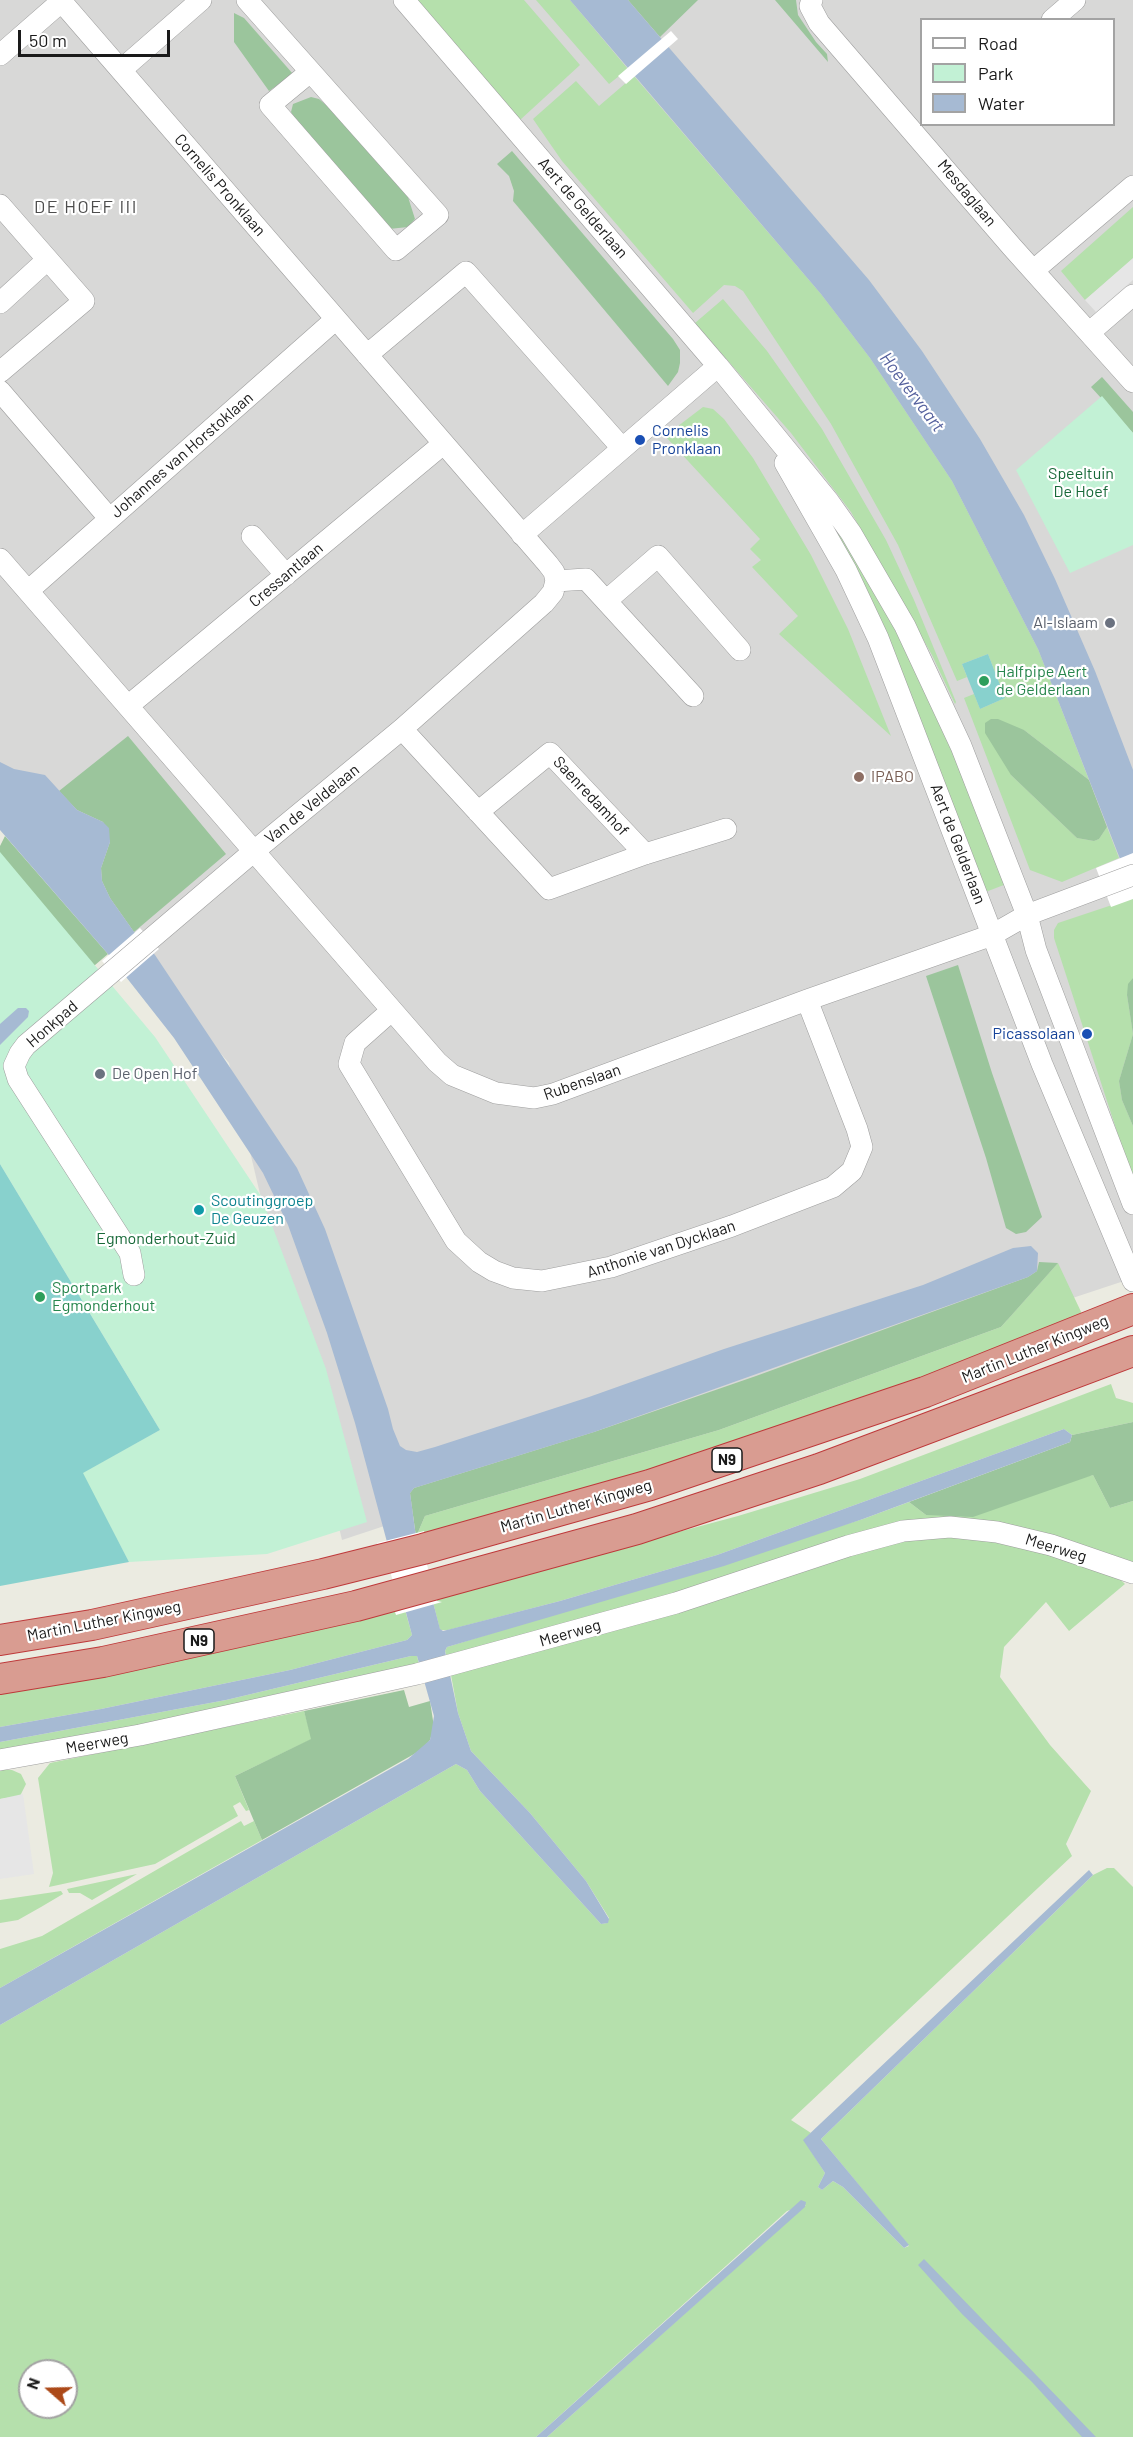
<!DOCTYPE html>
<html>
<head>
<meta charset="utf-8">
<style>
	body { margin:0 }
	#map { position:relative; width:1133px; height:2437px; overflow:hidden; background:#ebebe1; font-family:Barlow,sans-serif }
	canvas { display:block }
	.legend { position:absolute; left:920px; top:18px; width:195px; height:108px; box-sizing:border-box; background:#fff; border:2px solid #a3a3a3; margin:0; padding:8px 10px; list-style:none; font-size:18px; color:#1a1a1a }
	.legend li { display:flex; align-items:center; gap:12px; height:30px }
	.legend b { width:30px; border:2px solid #a3a3a3 }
	.north { position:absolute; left:18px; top:2359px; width:60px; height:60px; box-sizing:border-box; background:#fff; border:2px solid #a3a3a3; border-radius:50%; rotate:290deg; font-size:16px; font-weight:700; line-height:24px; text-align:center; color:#1a1a1a }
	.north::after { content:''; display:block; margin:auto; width:21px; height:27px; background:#ac4918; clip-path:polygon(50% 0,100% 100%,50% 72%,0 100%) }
	.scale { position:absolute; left:18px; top:30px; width:152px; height:27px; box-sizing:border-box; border:3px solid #1a1a1a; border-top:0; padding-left:8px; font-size:18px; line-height:21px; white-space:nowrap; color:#1a1a1a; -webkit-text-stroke:4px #fff; paint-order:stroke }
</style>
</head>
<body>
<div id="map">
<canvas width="1133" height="2437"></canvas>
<ul class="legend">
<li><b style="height:8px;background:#fff"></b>Road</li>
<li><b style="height:16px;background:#c2f1d5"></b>Park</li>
<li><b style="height:16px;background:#a6bad3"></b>Water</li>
</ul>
<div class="north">N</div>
<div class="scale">50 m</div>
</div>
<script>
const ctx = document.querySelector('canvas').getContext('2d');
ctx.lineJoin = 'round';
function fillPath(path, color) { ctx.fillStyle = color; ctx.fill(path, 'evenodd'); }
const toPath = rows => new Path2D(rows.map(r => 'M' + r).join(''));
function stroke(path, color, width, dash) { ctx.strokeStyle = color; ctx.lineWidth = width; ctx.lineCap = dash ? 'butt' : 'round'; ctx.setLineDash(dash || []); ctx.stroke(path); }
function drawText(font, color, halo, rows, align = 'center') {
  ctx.font = font + ' Barlow,sans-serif'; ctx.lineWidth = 4.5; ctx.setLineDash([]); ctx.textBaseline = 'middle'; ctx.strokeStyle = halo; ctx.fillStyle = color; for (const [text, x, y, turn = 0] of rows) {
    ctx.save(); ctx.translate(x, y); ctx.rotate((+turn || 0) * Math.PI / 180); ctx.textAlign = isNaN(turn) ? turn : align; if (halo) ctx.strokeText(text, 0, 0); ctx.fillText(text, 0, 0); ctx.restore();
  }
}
fillPath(toPath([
	[0,0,1133,0,1133,1278,342,1540,229,1063,0,799],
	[922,20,1114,20,1114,124,922,124]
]), '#d8d8d7');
fillPath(toPath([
	[415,0,524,0,580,65,520,120],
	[536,0,570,0,628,69,609,84],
	[634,76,821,294,870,358,952,481,1038,649,1089,780,1024,730,1011,775,1077,838,1094,841,1099,839,1107,827,1119,858,1062,882,1030,870,964,698,974,694,980,709,1005,698,988,654,962,664,967,677,957,681,898,545,831,424,743,291,735,286,724,285,693,313,562,161,533,119,576,81,599,106],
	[1133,207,1133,259,1085,300,1061,271],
	[723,299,767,351,822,429,886,540,914,600,956,702,955,704,932,655,851,512,791,433,695,323],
	[703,407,713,409,724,419,753,458,811,555,848,629,891,736,779,634,798,616,752,567,761,560,750,549,760,539,665,436],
	[812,492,891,608,1009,883,983,893],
	[1133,898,1133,978,1127,995,1133,1034,1119,1081,1122,1100,1133,1126,1133,1181,1054,938,1054,930,1058,923],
	[1058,1263,1083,1316,910,1383,563,1499,416,1537,425,1516,719,1430,1001,1327],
	[1111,1384,1116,1398,1133,1403,1133,1422,1072,1435,1064,1429,717,1555,560,1601,448,1630,440,1630,432,1598,738,1516,860,1479],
	[1093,1475,1110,1508,1133,1501,1133,1565,980,1522,718,1581,447,1657,445,1651,447,1647,863,1519,909,1502,926,1515],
	[940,1537,1001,1541,1039,1551,1119,1578,1125,1584,1069,1631,1046,1602,1004,1647,1000,1677,1050,1745,1091,1791,1066,1844,1072,1856,791,2120,811,2133,804,2140,825,2173,818,2187,822,2190,833,2181,843,2187,904,2248,909,2246,821,2139,1093,1875,1107,1868,1114,1868,1133,1887,1133,2437,547,2437,806,2205,787,2211,536,2437,0,2437,0,2025,456,1764,467,1770,480,1791,601,1924,607,1923,609,1918,586,1881,530,1813,471,1751,458,1713,451,1675,890,1542],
	[30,2371,66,2371,66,2407,30,2407],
	[404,1606,412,1635,407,1640,290,1670,101,1709,0,1727,0,1694],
	[411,1656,417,1656,419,1664,405,1669,0,1754,0,1742,226,1700],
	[304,1711,312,1739,235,1776,249,1810,246,1811,240,1802,233,1806,238,1816,155,1864,49,1887,53,1873,38,1778,50,1763],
	[0,1770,12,1770,21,1774,26,1784,20,1796,0,1799],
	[241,1821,244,1826,254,1821,262,1840,0,1988,0,1949,42,1936],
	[137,1874,92,1900,80,1893,69,1893,67,1889],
	[61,1891,63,1894,41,1907,18,1920,0,1923,0,1900]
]), '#b5e0ac');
fillPath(toPath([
	[628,0,698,0,660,37],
	[775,0,796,0,798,15,816,42,827,54,828,62],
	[234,13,244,18,293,74,269,91,234,42],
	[311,97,319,99,335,113,408,197,415,219,408,227,389,229,316,151,291,112,293,104],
	[512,151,673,339,680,350,680,363,678,372,668,386,513,201,514,191,509,176,497,164],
	[1102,377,1133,412,1133,433,1091,387],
	[991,719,998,719,1024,730,1089,780,1107,827,1099,839,1094,841,1077,838,1011,775,985,733,985,723],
	[128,736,226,854,134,932,110,898,102,881,101,868,110,842,103,822,77,810,59,791],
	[5,836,108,954,68,988,0,971,0,846],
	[958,965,992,1073,1042,1217,1026,1232,1016,1234,1006,1228,986,1158,926,976],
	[1133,978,1133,1126,1122,1100,1119,1081,1133,1034,1127,995,1128,984],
	[1039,1262,1058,1263,1001,1327,719,1430,425,1516,416,1537,410,1493,414,1488,594,1432,756,1376,1028,1277,1037,1271],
	[1133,1422,1133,1501,1110,1508,1093,1475,973,1517,926,1515,909,1502,1070,1442,1072,1435],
	[404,1690,409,1707,430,1701,434,1727,430,1740,423,1749,262,1840,235,1776,311,1739,304,1711]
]), '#9bc59c');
fillPath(toPath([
	[1102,396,1133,433,1133,545,1070,573,1016,470],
	[0,852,155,1037,261,1196,326,1369,367,1522,267,1554,129,1562,82,1473,160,1430,0,1164]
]), '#c2f1d5');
fillPath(toPath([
	[988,654,1005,698,980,709,962,664],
	[0,1164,160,1430,83,1473,129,1562,0,1586]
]), '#88d1cd');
fillPath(toPath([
	[1133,258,1133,280,1096,312,1085,300],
	[23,1794,34,1874,0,1879,0,1799]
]), '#e6e6e6');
fillPath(toPath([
	[570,0,628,0,869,280,922,351,980,439,1024,515,1055,579,1095,671,1133,770,1133,892,1038,649,952,481,870,358,821,294],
	[0,762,14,769,45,775,77,810,103,822,109,828,110,842,101,868,102,881,110,898,134,932,155,955,297,1168,325,1229,388,1409,393,1429,400,1446,406,1450,417,1452,435,1447,589,1397,724,1349,923,1285,1013,1248,1031,1246,1038,1253,1037,1271,1028,1277,594,1432,414,1488,410,1493,416,1537,440,1629,443,1631,560,1601,717,1555,1064,1429,1072,1435,1070,1442,863,1519,724,1566,447,1647,445,1651,458,1713,471,1751,530,1813,586,1881,609,1919,608,1923,601,1924,480,1791,467,1770,456,1764,0,2025,0,1988,408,1759,430,1740,434,1716,417,1656,411,1656,226,1700,0,1742,0,1727,101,1709,290,1670,407,1640,412,1635,355,1423,327,1333,288,1225,263,1173,174,1038,108,954,0,830],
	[18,1008,26,1008,29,1011,28,1017,0,1045,0,1024],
	[1089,1870,1093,1875,821,2139,909,2245,904,2248,843,2187,833,2181,822,2190,818,2187,825,2173,803,2140],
	[801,2200,806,2202,805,2207,547,2437,536,2437],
	[924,2259,1096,2437,1082,2437,1032,2382,962,2314,918,2265]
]), '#a6bad3');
fillPath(toPath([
	[671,31,678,39,626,84,618,76],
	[1133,853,1133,899,1111,907,1096,868],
	[140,928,159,949,121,982,102,961],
	[424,1531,425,1534,419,1536,437,1601,442,1602,396,1615,395,1612,401,1610,383,1546,378,1547,377,1543]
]), '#fff');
const minor = toPath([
	[247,0,438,215,396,250,270,105,310,72],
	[404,0,718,366,829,502,851,533,905,626,961,746,1027,915,1036,950,1133,1204],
	[812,0,810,6,819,23,1012,247,1133,382],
	[61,1,548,564,554,572,556,581,553,592,544,603,402,729,253,852,26,1045,20,1053,14,1066,18,1079,130,1253,134,1275],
	[1052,20,1075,0],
	[0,55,63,0],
	[121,70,201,0],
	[0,205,84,301,0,372],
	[1034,270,1133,186],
	[0,303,47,260],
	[1090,332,1133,295],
	[367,355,466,272,622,448],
	[0,391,109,518],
	[785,463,846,570,878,638,1042,1064,1133,1281],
	[522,535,718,366],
	[252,536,286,575],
	[0,559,437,1062,452,1075,496,1093,534,1098,553,1094,807,1000,992,935,1027,915,1133,875],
	[556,581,586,579,693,696],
	[28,591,336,319],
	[606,601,658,556,740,650],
	[128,706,443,444],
	[402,729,549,889,645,854,726,829],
	[478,812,550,753,645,854],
	[391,1011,355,1043,349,1064,456,1241,479,1262,494,1271,513,1278,542,1281,611,1267,732,1226,833,1187,852,1171,862,1147,857,1129,807,1000],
	[0,1760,140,1735,417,1674,676,1603,848,1546,903,1531,950,1527,997,1532,1051,1545,1133,1573]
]);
const highway = toPath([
	[0,1640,92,1625,323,1574,423,1549,650,1485,925,1392,1133,1309],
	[0,1679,103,1662,356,1606,637,1529,819,1469,1133,1351]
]);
stroke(minor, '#9e9e9e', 22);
stroke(highway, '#be393a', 32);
stroke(minor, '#fff', 21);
stroke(highway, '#d99c91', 30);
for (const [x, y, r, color] of [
	[640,440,6,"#1a4fb4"],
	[1110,623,6,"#6b7280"],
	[984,681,6,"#2e9e5b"],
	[859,777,6,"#8d6e63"],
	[1087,1034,6,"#1a4fb4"],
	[100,1074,6,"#6b7280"],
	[199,1210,6,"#0f9aa8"],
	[40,1297,6,"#2e9e5b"]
]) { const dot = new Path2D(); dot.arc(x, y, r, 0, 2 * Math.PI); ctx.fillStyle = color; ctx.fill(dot); stroke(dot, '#fff', 2); }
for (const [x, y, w] of [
	[727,1460,30],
	[199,1641,30]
]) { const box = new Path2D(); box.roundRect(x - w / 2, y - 12, w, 24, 4.5); ctx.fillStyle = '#fff'; ctx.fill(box); stroke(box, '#1a1a1a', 1.5); }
drawText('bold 15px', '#1a1a1a', null, [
	["N9",727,1460],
	["N9",199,1641]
]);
drawText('16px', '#1a1a1a', '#fff', [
	["Cornelis Pronklaan",220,185,49],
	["Mesdaglaan",967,193,50],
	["Aert de Gelderlaan",583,208,49],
	["Johannes van Horstoklaan",182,455,-41],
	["Cressantlaan",286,575,-40],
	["Saenredamhof",591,796,47],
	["Van de Veldelaan",312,804,-39],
	["Aert de Gelderlaan",958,844,69],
	["Honkpad",52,1024,-41],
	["Rubenslaan",582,1082,-19],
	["Anthonie van Dycklaan",661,1249,-18],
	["Martin Luther Kingweg",1035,1349,-22],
	["Martin Luther Kingweg",576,1506,-16],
	["Meerweg",1056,1548,17],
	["Martin Luther Kingweg",104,1621,-11],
	["Meerweg",570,1633,-16],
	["Meerweg",97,1743,-10]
]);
drawText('16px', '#164399', '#fff', [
	["Cornelis",652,431],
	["Pronklaan",652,449],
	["Picassolaan",1075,1034,"right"]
], 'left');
drawText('16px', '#186939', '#fff', [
	["Speeltuin",1081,474],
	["De Hoef",1081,492],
	["Egmonderhout-Zuid",166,1239]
]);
drawText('16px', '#5b616d', '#fff', [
	["Al-Islaam",1098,623],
	["De Open Hof",112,1074,"left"]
], 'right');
drawText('16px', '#27864d', '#fff', [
	["Halfpipe Aert",996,672],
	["de Gelderlaan",996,690],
	["Sportpark",52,1288],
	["Egmonderhout",52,1306]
], 'left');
drawText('16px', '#785e54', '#fff', [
	["IPABO",871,777]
], 'left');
drawText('16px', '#0d838f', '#fff', [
	["Scoutinggroep",211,1201],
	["De Geuzen",211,1219]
], 'left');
ctx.letterSpacing = '1.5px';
drawText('18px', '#4d4d4d', '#fff', [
	["DE HOEF III",86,207]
]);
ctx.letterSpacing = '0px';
drawText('italic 18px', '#54609d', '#fff', [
	["Hoevervaart",912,392,53]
]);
</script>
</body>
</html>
